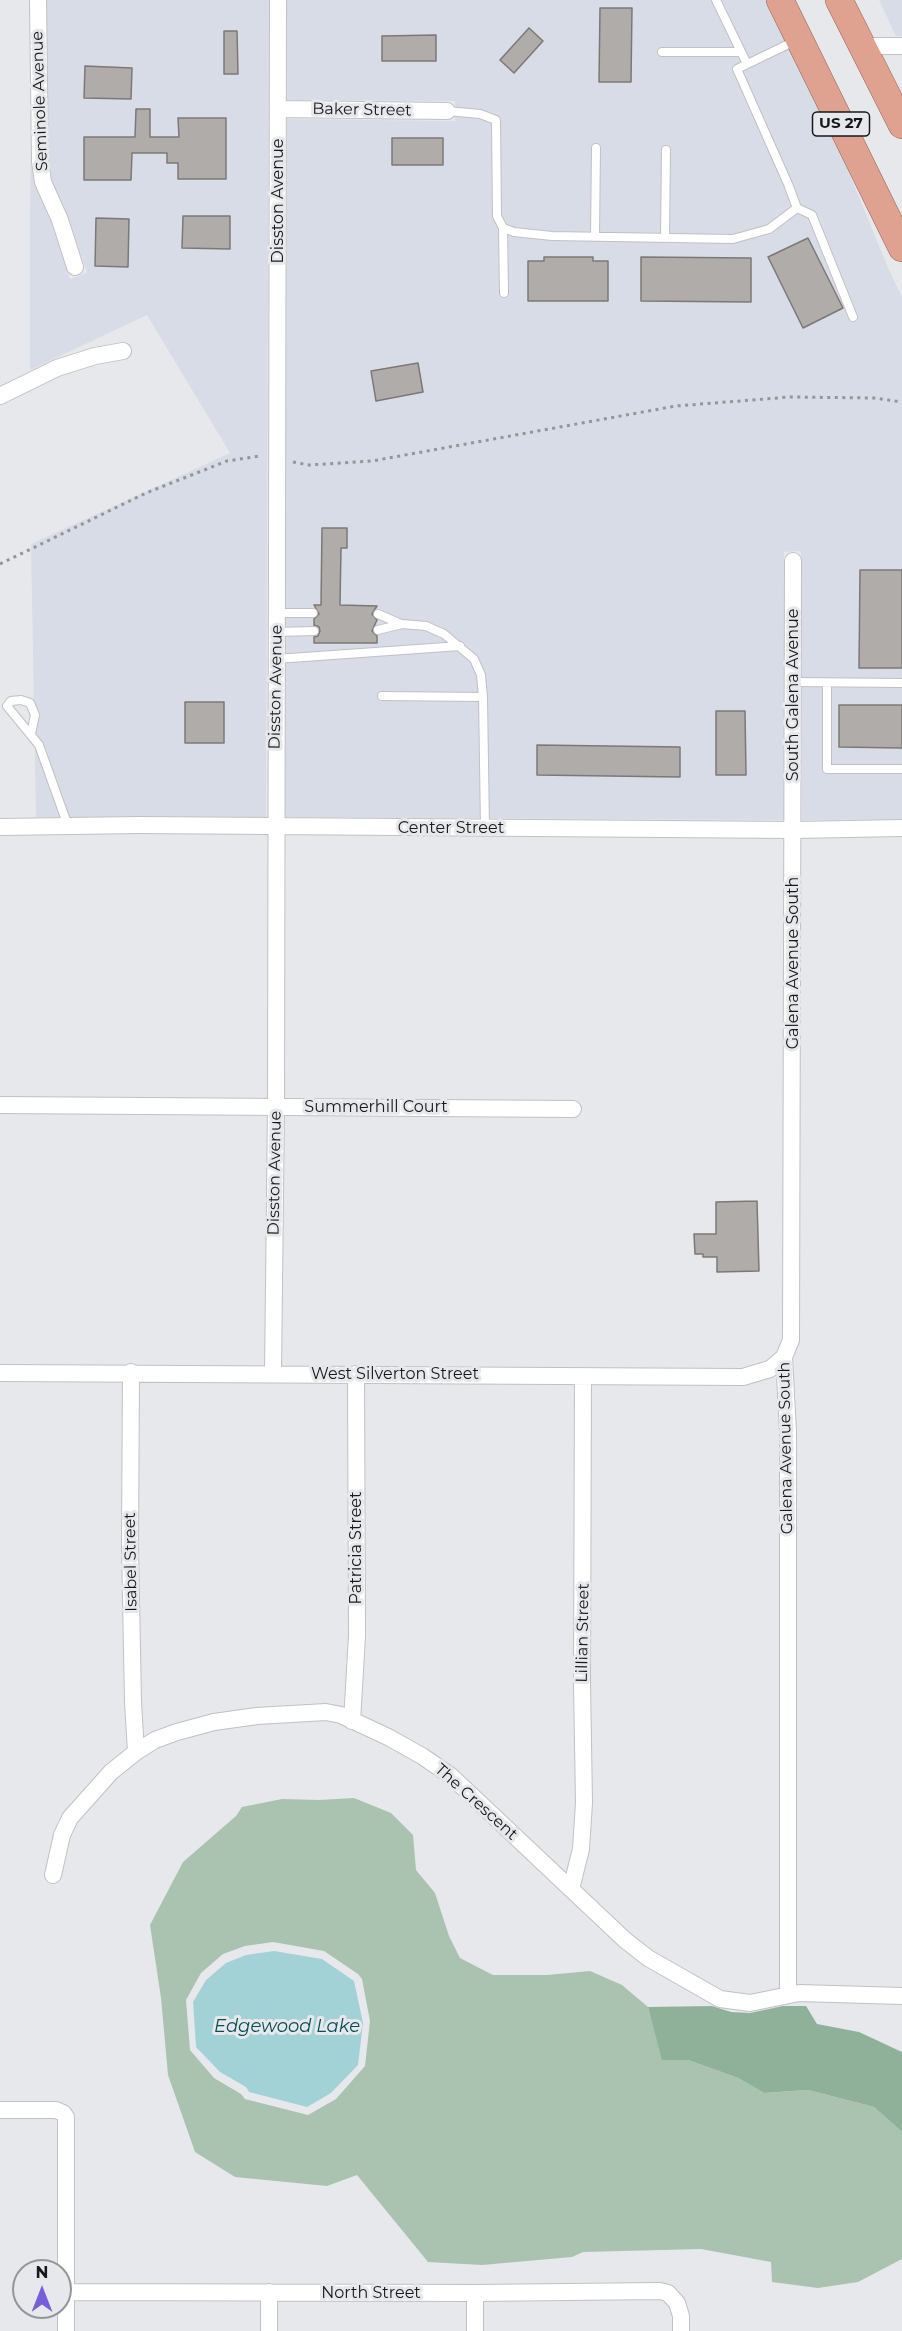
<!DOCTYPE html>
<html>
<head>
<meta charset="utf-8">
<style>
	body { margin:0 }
	#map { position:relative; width:902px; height:2331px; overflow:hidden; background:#e7e8ec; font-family:Montserrat,sans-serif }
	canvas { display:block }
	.north { position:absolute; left:12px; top:2259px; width:60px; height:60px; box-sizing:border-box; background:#e7e8ec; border:2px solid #949598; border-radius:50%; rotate:0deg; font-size:16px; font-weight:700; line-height:24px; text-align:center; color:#181819 }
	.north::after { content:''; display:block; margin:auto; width:21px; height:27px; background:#765fd9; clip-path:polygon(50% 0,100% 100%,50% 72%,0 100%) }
</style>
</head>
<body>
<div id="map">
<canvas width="902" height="2331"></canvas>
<div class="north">N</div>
</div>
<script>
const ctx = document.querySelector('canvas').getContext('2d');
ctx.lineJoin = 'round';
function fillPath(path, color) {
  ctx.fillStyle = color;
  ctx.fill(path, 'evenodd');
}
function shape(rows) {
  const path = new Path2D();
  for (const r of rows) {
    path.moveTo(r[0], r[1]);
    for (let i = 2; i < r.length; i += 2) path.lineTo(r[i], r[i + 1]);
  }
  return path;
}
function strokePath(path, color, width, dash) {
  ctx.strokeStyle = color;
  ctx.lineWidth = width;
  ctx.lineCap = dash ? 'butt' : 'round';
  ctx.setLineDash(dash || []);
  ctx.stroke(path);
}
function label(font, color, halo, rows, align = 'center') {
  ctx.font = font + ' Montserrat,sans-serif';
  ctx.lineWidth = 6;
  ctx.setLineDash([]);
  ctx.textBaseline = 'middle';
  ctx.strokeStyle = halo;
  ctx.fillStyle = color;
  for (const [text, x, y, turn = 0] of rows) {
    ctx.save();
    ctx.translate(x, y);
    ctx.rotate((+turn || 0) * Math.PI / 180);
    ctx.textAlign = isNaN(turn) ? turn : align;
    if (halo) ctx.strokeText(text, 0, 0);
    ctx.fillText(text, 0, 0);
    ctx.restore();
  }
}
fillPath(shape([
	[46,0,269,0,266,817,36,817,31,544,230,453,147,315,30,370,30,209,31,135,31,161,35,186,52,224,70,279,87,273,68,216,51,179,49,160],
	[287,0,767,0,830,127,889,270,902,297,902,819,802,820,801,551,784,552,785,820,284,817,287,119,455,121,455,101,287,100],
	[879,0,902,0,902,36,896,36]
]), '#d8dce6');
fillPath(shape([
	[354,1798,391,1813,413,1835,416,1870,435,1893,449,1936,460,1958,493,1975,547,1975,590,1971,622,1985,648,2007,663,2060,688,2060,738,2078,764,2093,808,2090,874,2107,902,2132,902,2259,858,2282,818,2288,772,2282,771,2262,701,2249,583,2252,572,2257,482,2265,428,2262,357,2175,327,2186,235,2177,195,2152,168,2075,161,1998,150,1925,183,1862,236,1816,242,1807,282,1799,319,1800],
	[273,1942,324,1951,358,1974,362,1979,370,2021,365,2066,336,2099,308,2115,245,2099,241,2094,214,2078,190,2050,186,2000,201,1973,223,1954,245,1946]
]), '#a9c3b0');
fillPath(shape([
	[712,2006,731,2012,750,2013,783,2006,806,2006,817,2024,859,2032,902,2052,902,2132,874,2107,808,2090,764,2093,738,2078,688,2060,662,2060,648,2007]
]), '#90b199');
fillPath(shape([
	[274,1951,322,1959,354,1981,363,2023,358,2065,331,2093,307,2107,249,2092,246,2087,220,2072,196,2047,193,2002,206,1980,226,1963,246,1955]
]), '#a3d2d6');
const building = shape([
	[600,8,632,8,631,82,599,82,600,8],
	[529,28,543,41,514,73,500,60,529,28],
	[224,31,237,31,238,74,224,74,224,31],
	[436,35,436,61,382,61,382,36,436,35],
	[85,66,132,68,131,99,84,98,85,66],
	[136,109,150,109,150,137,179,137,178,118,226,118,226,179,178,179,178,163,167,163,167,153,132,153,131,180,84,180,84,137,135,137,136,109],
	[392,138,443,138,443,165,392,165,392,138],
	[183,216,230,216,230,249,182,248,183,216],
	[96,218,129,219,128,267,95,266,96,218],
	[808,238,843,308,803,328,768,257,808,238],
	[544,257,593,257,593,261,608,261,608,301,528,301,528,261,544,261,544,257],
	[641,257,751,258,751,302,641,301,641,257],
	[418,363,423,392,376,401,371,371,418,363],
	[322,528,347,528,347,548,341,548,340,605,377,606,372,614,377,620,372,631,377,636,377,643,314,643,314,637,318,636,320,631,319,627,314,625,314,619,319,614,314,605,321,605,322,528],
	[860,570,902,570,902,668,859,668,860,570],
	[185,702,224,702,224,743,185,743,185,702],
	[839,705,902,705,902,748,839,747,839,705],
	[716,711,745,711,746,775,716,775,716,711],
	[537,745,680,747,680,777,537,775,537,745],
	[757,1201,759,1271,717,1272,717,1257,703,1257,703,1254,695,1254,694,1234,716,1234,716,1202,757,1201]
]);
fillPath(building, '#afacaa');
strokePath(building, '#7c7877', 1.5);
const service = shape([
	[716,0,747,64],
	[662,52,741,52],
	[447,111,480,114,496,120,497,216,503,228,514,232,552,236,733,239,769,229,797,208,788,184,737,69,797,40],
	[797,208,812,215,853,317],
	[503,228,504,293],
	[595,236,596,148],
	[665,237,666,150],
	[276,613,313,613],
	[378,614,401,624],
	[378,630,402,624,426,626,444,634,474,659,481,675,483,697,485,828],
	[276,632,314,631],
	[276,659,460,646],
	[794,682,902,683],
	[827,683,827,769,902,769],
	[382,696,483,697],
	[31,734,35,715,30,703,21,700,11,701,7,706,39,745,68,826]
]);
const minor = shape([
	[38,0,40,161,43,182,60,220,75,267],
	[862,46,902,46],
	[278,109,447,111],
	[0,396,57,368,95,356,123,351],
	[0,827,140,825,794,830,902,828],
	[0,1105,573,1109],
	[131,1372,130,1547,133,1702,136,1752],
	[0,1373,743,1377,770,1369,784,1357],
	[273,1374,276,1106,278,0],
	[352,1721,357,1636,356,1374],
	[53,1875,62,1835,70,1818,111,1772,136,1752,155,1740,177,1732,214,1722,257,1716,326,1712,341,1715,388,1737,422,1756,451,1776,625,1940,648,1958,720,1999,750,2003,799,1993,902,1996],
	[571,1889,581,1849,584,1803,582,1683,583,1376],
	[788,1995,788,1432,784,1357,791,1340,793,561],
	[0,2110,56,2110,63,2113,66,2117,66,2331],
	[65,2292,475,2293,660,2291,668,2293,677,2303,681,2316,681,2331],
	[269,2331,269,2292],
	[475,2331,475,2293]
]);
const trunk = shape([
	[780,0,902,248],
	[839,0,902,125]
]);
strokePath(service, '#c0c1c4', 10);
strokePath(minor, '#c0c1c4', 18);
strokePath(trunk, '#956355', 28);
strokePath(shape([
	[293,462,309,465,372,461,676,406,790,397,874,398,902,402],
	[0,564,146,493,227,461,260,456]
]), '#949598', 3, [3, 4.5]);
strokePath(service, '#fff', 8);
strokePath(minor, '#fff', 16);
strokePath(trunk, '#e0a290', 27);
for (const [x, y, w] of [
	[841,124,57]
]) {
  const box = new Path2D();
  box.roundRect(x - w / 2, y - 12, w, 24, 4.5);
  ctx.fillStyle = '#e7e8ec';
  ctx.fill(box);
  strokePath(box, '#181819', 1.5);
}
label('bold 15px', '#181819', null, [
	["US 27",841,124]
]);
label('16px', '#181819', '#e7e8ec', [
	["Seminole Avenue",40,101,-92],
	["Baker Street",362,110,1],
	["Disston Avenue",278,201,-90],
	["Disston Avenue",276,687,-89],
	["South Galena Avenue",793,695,-90],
	["Center Street",451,828],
	["Galena Avenue South",793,963,-90],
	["Summerhill Court",376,1107],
	["Disston Avenue",275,1173,-89],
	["West Silverton Street",395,1374],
	["Galena Avenue South",786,1448,-91],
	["Patricia Street",356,1548,-90],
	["Isabel Street",131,1562,-91],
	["Lillian Street",583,1633,-89],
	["The Crescent",476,1802,42],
	["North Street",371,2293]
]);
label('italic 18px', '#074e53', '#e7e8ec', [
	["Edgewood Lake",287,2027]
]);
</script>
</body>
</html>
